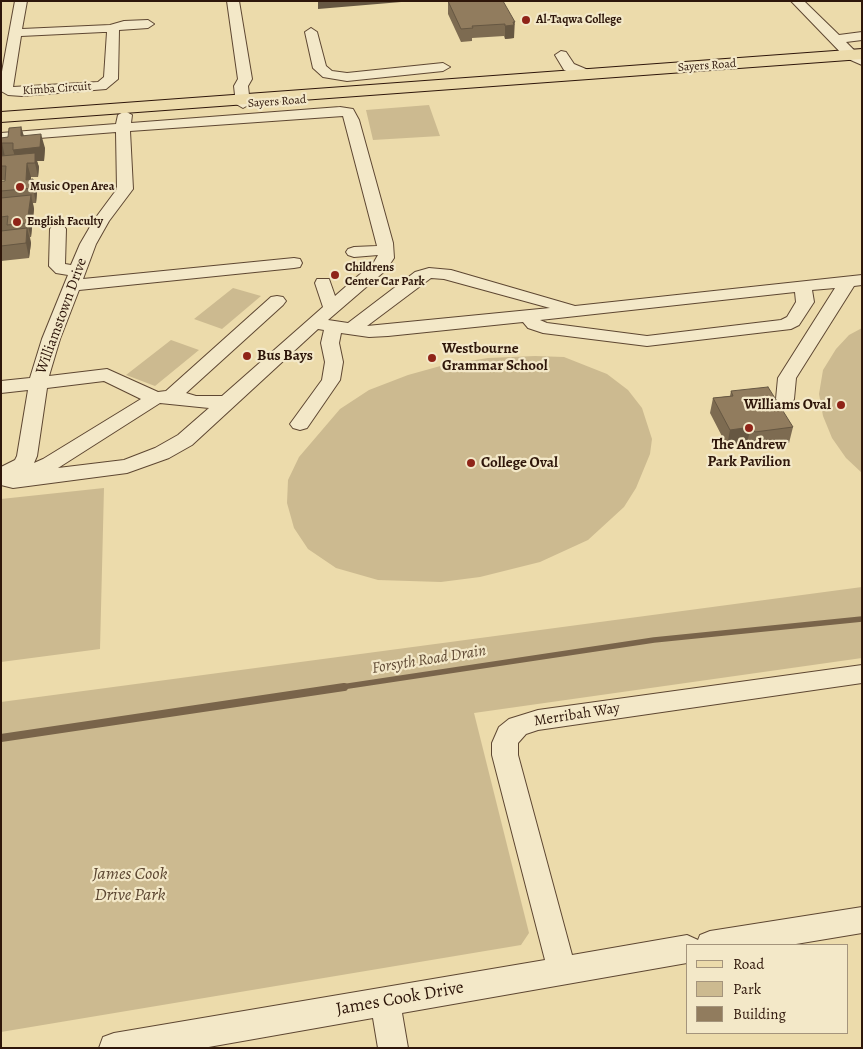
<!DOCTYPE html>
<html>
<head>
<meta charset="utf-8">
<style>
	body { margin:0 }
	#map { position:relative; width:863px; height:1049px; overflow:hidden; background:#ecdbab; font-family:Alegreya,serif }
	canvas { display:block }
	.frame { position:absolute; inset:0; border:2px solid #2e160a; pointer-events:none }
	.legend { position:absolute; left:686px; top:944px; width:162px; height:90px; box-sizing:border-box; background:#f3e8c8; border:1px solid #a4947c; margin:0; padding:6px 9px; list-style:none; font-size:15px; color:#2e160a }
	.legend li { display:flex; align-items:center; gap:10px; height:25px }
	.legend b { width:25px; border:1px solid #a4947c }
</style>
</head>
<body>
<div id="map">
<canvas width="863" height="1049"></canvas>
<div class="frame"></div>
<ul class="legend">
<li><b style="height:6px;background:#ecdbab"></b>Road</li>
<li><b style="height:14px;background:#ccba90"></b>Park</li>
<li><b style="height:14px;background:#917c5e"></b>Building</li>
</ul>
</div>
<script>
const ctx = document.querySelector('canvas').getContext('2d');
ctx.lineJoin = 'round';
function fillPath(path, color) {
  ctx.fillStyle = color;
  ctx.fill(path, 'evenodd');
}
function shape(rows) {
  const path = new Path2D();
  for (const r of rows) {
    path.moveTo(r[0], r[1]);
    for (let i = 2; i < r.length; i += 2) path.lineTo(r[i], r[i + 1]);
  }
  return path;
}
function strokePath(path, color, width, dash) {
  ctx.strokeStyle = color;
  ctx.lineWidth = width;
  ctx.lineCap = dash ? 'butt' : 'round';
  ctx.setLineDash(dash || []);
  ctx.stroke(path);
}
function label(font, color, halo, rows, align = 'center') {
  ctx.font = font + ' Alegreya,serif';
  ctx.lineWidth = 4.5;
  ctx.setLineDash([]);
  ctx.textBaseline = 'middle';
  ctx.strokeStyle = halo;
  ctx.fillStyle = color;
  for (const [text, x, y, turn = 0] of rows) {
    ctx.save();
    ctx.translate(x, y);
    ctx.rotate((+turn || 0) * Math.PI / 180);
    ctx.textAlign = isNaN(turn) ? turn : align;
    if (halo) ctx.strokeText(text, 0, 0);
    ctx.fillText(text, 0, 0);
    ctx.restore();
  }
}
fillPath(shape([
	[429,105,440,136,373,140,366,110],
	[233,288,261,296,222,329,194,319],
	[862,328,862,473,846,458,832,438,823,416,819,394,823,370,836,349,849,335],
	[171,340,199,350,155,386,126,375],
	[535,356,564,357,607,374,628,390,642,408,652,439,650,454,636,488,624,507,588,540,540,562,480,577,441,582,378,580,336,568,308,549,294,528,287,503,288,480,299,457,340,409,369,390,408,375,444,365,488,358],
	[104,488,100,649,1,662,1,499],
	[862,587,862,658,474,713,529,933,521,945,1,1032,1,702]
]), '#ccba90');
strokePath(shape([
	[335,688,654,640,862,619]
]), '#79644a', 5.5);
strokePath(shape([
	[1,738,344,687]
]), '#79644a', 8);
const minor = shape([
	[15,1,27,1,22,29,110,25,124,21,148,20,154,24,148,28,119,30,118,79,106,89,22,96,8,95,1,91,1,77,15,1],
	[103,32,107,32,104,77,98,82,13,87,21,36,103,32],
	[227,1,239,1,252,79,248,86,250,104,243,108,236,104,234,86,238,79,227,1],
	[791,1,804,1,839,35,862,32,862,40,846,42,856,52,862,56,862,65,846,58,791,1],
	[311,28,317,32,326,66,332,71,347,73,443,63,450,67,443,71,347,81,323,77,313,68,305,32,311,28],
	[561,51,566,52,574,64,593,72,595,75,593,78,583,78,564,70,555,55,561,51],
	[340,107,353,109,359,120,393,243,394,258,386,270,328,320,348,323,415,272,429,268,451,270,575,306,862,275,862,285,854,286,796,378,794,399,792,403,785,405,778,403,776,399,778,378,835,288,812,290,814,302,799,325,791,329,647,346,543,333,528,328,523,322,388,336,369,337,341,333,339,343,343,362,340,380,307,428,300,430,293,428,290,424,322,380,325,362,321,343,324,330,318,329,192,445,169,458,127,473,13,488,1,485,1,467,15,460,17,456,28,390,1,393,1,381,30,378,42,339,68,275,56,273,49,266,50,229,52,226,58,224,64,226,66,229,65,264,71,265,80,244,94,220,117,189,116,132,1,141,1,133,116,124,118,115,125,111,132,115,131,123,340,107],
	[343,116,377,246,354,247,348,249,346,252,348,255,354,257,378,255,374,262,335,296,329,279,317,279,315,283,323,307,222,396,196,396,186,393,283,305,286,301,283,297,277,296,271,297,166,391,158,392,107,369,49,376,60,339,79,290,294,268,300,267,302,263,300,259,294,258,83,279,96,244,109,221,133,189,130,131,343,116],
	[431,278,444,279,550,308,367,326,431,278],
	[795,292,796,302,787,317,781,320,647,336,547,323,540,320,795,292],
	[104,381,141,399,43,459,34,463,37,456,47,388,104,381],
	[160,403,209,408,178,435,155,448,124,460,58,468,160,403],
	[862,665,862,683,538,730,526,734,518,743,518,755,572,955,687,935,698,940,700,935,710,931,862,907,862,933,790,945,687,945,687,963,402,1013,408,1048,378,1048,373,1018,203,1048,99,1048,103,1037,114,1033,545,960,492,755,492,743,499,727,509,719,538,710,862,665]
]);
const major = shape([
	[862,49,862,59,1,122,1,112,862,49]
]);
strokePath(minor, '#5e4732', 2);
strokePath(major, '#2e160a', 2);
fillPath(minor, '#f3e8c8');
fillPath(major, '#ecdbab');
fillPath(shape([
	[448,1,515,22,514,38,505,39,504,36,472,38,472,41,461,42,448,14],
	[21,127,24,136,45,148,44,161,37,161,39,167,38,177,31,177,31,179,33,179,37,193,36,203,33,203,34,209,31,237,30,237,31,243,29,258,1,261,1,181,5,181,5,180,2,180,1,178,1,138,8,137],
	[731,391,793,427,789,443,751,447,747,443,727,446,710,413,713,398,730,396]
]), '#7d6b51');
fillPath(shape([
	[318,1,413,1,318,9],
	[514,25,514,38,505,39,505,26],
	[21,127,25,141,41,134,45,148,44,161,37,161,39,167,38,177,35,163,17,164,13,150,21,136],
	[2,143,5,157,1,165,1,147],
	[27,163,31,177,30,189,26,180],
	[33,179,37,193,36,203,33,188],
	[31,195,34,209,31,237,27,223],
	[27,228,31,243,29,258,26,243],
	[751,427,747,443,727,446,730,430]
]), '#665742');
const building = shape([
	[448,1,503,1,515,22,513,22,514,25,505,26,505,24,472,26,473,28,461,29,448,1],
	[21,127,21,136,41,134,40,147,13,150,13,143,2,143,1,147,1,138,8,137,9,128,21,127],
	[35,153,35,163,27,163,26,180,33,179,33,188,1,191,1,181,5,181,6,166,1,166,1,156,35,153],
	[31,195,27,223,7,225,8,216,1,217,1,198,31,195],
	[27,228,26,243,1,246,1,231,27,228],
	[768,387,793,427,755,432,751,427,730,430,713,398,733,396,731,391,768,387]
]);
fillPath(building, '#917c5e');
strokePath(building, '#665742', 1);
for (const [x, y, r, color] of [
	[526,20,5,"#8f2418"],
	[20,187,5,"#8f2418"],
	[17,222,5,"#8f2418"],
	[335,275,5,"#8f2418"],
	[247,356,5,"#8f2418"],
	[432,358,5,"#8f2418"],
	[841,405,5,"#8f2418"],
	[749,428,5,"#8f2418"],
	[471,463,5,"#8f2418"]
]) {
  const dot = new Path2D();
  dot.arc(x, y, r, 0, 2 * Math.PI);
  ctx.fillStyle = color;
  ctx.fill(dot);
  strokePath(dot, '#f3e8c8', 2);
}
label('bold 12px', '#2e160a', '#f3e8c8', [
	["Al-Taqwa College",536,20],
	["Music Open Area",30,187],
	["English Faculty",27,222],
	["Childrens",345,268],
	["Center Car Park",345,282]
], 'left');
label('12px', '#2e160a', '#f3e8c8', [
	["Sayers Road",707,66,-4],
	["Kimba Circuit",57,89,-4],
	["Sayers Road",277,102,-4]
]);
label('15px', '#2e160a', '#f3e8c8', [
	["Williamstown Drive",62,316,-70],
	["Merribah Way",577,715,-9]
]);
label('bold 15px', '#2e160a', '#f3e8c8', [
	["Westbourne",442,349],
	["Grammar School",442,366],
	["Bus Bays",257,356],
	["Williams Oval",831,405,"right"],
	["The Andrew",749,445,"center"],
	["Park Pavilion",749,462,"center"],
	["College Oval",481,463]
], 'left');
label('italic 16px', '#604a34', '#f3e8c8', [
	["Forsyth Road Drain",429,660,-9]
]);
label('italic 18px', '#5d4732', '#f3e8c8', [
	["James Cook",130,875],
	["Drive Park",130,896]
]);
label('18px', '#2e160a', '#f3e8c8', [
	["James Cook Drive",400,999,-10]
]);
</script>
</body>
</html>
